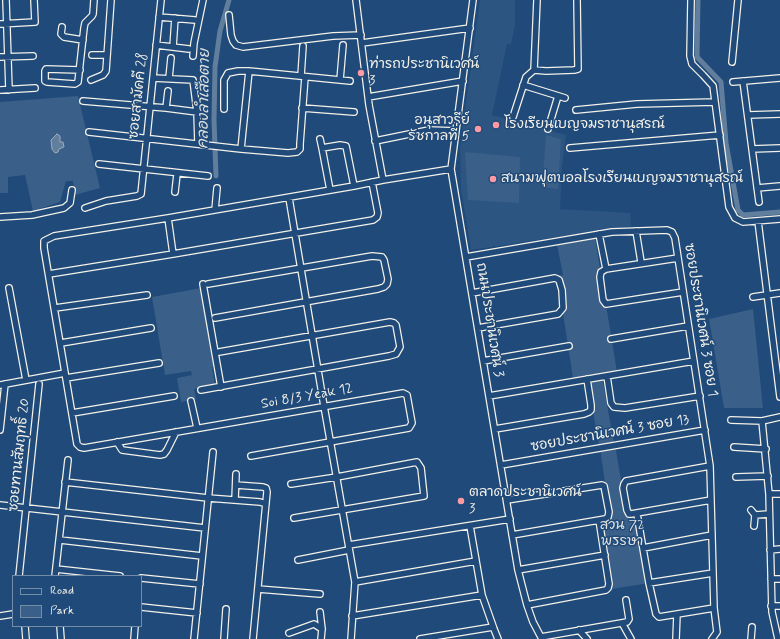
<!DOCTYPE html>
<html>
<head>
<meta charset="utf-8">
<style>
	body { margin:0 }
	#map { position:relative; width:780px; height:639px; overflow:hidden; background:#1f4a7a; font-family:Mynerve,sans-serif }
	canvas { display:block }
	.legend { position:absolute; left:12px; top:575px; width:130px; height:52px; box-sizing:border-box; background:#1f4a7a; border:1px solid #748da6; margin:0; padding:5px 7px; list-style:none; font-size:12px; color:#f4f1e8 }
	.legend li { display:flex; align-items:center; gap:8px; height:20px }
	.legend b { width:20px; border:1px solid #748da6 }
</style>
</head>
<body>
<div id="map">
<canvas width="780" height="639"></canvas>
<ul class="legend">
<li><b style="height:5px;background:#1f4a7a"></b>Road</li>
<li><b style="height:11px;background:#3a5f88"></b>Park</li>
</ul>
</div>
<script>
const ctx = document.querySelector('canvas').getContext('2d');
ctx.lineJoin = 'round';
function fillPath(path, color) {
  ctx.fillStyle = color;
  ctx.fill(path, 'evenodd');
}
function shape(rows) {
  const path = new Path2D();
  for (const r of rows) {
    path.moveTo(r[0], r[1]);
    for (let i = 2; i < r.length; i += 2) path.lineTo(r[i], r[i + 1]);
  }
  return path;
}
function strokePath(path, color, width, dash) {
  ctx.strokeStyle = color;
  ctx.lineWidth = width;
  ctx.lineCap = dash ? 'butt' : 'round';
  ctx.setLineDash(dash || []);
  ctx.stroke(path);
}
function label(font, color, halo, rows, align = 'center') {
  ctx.font = font + ' Mynerve,"Playpen Sans Thai",sans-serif';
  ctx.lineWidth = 3;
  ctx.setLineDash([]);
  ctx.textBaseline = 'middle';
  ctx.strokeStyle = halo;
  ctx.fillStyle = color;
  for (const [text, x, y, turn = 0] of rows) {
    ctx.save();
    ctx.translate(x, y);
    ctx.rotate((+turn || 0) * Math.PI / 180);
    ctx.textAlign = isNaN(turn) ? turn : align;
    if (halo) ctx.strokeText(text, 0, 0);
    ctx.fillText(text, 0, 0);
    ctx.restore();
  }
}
fillPath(shape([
	[480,0,515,0,515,26,511,44,507,44,492,115,566,135,562,167,560,209,630,213,631,226,471,250,461,189,460,148]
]), '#2d5581');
fillPath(shape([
	[78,96,100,188,75,195,73,181,66,181,60,202,33,211,25,175,8,177,8,193,0,193,0,102],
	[546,135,561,139,558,189,542,187],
	[465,152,520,157,519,203,468,200],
	[595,238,617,372,602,376,614,444,599,446,587,377,573,378,557,275,563,275,557,245],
	[201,288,215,366,212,367,215,386,194,389,196,399,181,402,177,378,192,375,191,371,165,375,152,297],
	[753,309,763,408,724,408,709,319],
	[615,445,627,515,638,513,649,583,612,589,600,520,610,518,600,448]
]), '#3a5f88');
const water = shape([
	[57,134,60,136,60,142,63,142,64,147,59,149,58,152,55,153,52,149,51,140,57,134]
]);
fillPath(water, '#627e9d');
strokePath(water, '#9cacbb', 1);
strokePath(shape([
	[698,0,697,57,721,82,726,143,738,210,743,215,780,212],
	[216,176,214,120,215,67,220,31,229,0]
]), '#627e9d', 5);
const minor = shape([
	[6,0,9,90],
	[356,0,369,105,383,180],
	[473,0,451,169,518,570,527,605,533,622,542,639],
	[691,0,690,56,692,64,703,75,713,86,729,207,735,218,743,222,780,219],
	[229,15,231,35,233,41,236,45,243,47,333,36,361,35],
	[159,17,195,20],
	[0,24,35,22,34,0],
	[62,27,61,34,64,37,83,40],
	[362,43,470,28],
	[156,45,189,49],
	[173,47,175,18],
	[92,55,107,55],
	[193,56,194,43,203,0],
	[0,57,33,56],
	[732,62,738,0],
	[80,70,46,69,45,71,45,81,47,82,75,84,78,82,84,28,85,23,92,16,93,14,94,0],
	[534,70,546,71,574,70,578,69,577,0],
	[534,70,537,0],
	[301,76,303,46],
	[153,78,193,80,197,112,198,144],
	[169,78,171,58],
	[91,80,103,75,106,71,111,0],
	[340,80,343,45],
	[743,81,759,202],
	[733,82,780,78],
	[523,85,565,98],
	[0,90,35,88],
	[368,97,463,81],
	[83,101,166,108,197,112],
	[166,108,168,91],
	[302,108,354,112],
	[224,109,224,80,228,73,238,71,249,71,350,81],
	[576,110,637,104,715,102],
	[748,115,780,114],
	[513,117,526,77,534,70],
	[548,129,558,96],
	[89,132,241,149,288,153,297,152,300,149,300,144,305,77],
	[320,139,322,148],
	[375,141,429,130,456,131],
	[570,148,720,135],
	[241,149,249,71],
	[752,149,780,148],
	[99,164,208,176],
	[757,188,780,186],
	[330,190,322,148,340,145,346,146,354,186],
	[175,192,177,174],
	[289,198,324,406,355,582,351,639],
	[85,208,106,201,137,196,141,194,161,0],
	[215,210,217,188],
	[0,217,32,215,64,208,70,203,72,190],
	[168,218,173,254],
	[758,221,780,397],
	[636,231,641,262],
	[599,234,606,269],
	[466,257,612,232,667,230,672,232,675,238,710,466,714,608,717,632,712,639],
	[678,258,606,269,601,272,600,277,603,300,606,304,683,292],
	[49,274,173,254,373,220,377,217,378,213,372,182],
	[203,284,221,387],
	[208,284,372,256,382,257,384,260,388,279,387,284,384,287,378,289,215,318],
	[9,288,26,380],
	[472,293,555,278,559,280,562,290,563,308,558,314,478,328],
	[753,297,780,293],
	[55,308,147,295],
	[611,339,688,326],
	[61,343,151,328],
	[483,361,569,346],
	[607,376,611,403,614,407,625,408,700,396],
	[66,378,159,363],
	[0,385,65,373],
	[201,390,389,356,396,354,400,347,396,325,394,323,390,322,219,352],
	[489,396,694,361],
	[191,401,197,428],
	[72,413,174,396],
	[731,420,762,421],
	[495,429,584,414,589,412,591,410,591,405,587,379],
	[0,430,5,384],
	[117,442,122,450,160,455,164,454,167,450,176,432],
	[734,447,766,449],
	[251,456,409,428,412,423,407,395,403,393,84,448,80,447,77,444,44,248,44,241,54,236,168,218,354,186,383,180,451,169],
	[501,465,705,430],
	[710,466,626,481,624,484,623,488,627,510,629,514,631,514,711,500],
	[736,477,768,476],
	[65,482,208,498,260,502,266,504],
	[291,484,337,477,417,462,421,468,424,496,294,518],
	[236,485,263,487,266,488,267,492,253,639],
	[769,494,780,494],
	[235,500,236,474],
	[507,500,602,485,604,486,609,512,608,517,605,519,512,535],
	[0,505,205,528],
	[751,510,755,515,754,526],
	[637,514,649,583,656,614,659,617,714,608],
	[755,515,769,514],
	[470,526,482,595,494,629,498,639],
	[60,540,202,556],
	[349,545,510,519],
	[643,548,712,535],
	[770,550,780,549],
	[298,560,349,550],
	[56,569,120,576],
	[518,570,605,555],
	[19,576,39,384],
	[55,576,68,460],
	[141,578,200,584],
	[771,579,780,579],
	[355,582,476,561],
	[649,583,713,573],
	[258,589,320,594],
	[527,605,606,590,608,588,609,584,599,520],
	[771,606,780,606],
	[141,607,197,613],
	[320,612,322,629,321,639],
	[0,616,13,614],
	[352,616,482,595],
	[622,623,631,639],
	[25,626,26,639],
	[60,626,61,639],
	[579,630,587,639],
	[289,633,314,624,322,629],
	[541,637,627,622,629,619,626,600],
	[134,639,135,626],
	[194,639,213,452],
	[224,639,226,609],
	[420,639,493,627],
	[676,639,677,614],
	[751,639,752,627],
	[778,639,772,612,769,494,762,421,780,417]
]);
strokePath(minor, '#f4f1e8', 8);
strokePath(minor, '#1f4a7a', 5.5);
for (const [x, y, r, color] of [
	[361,73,4,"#ff9aa2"],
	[496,125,4,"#ff9aa2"],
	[478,129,4,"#ff9aa2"],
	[493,179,4,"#ff9aa2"],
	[461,501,4,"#ff9aa2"]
]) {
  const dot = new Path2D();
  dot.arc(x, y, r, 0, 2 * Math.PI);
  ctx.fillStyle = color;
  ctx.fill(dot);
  strokePath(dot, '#1f4a7a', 1.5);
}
label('14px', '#f4f1e8', '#1f4a7a', [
	["ท่ารถประชานิเวศน์",369,65],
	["3",369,81],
	["อนุสาวรีย์",470,121,"right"],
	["รัชกาลที่ 5",470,137,"right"],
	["โรงเรียนเบญจมราชานุสรณ์",504,125],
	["สนามฟุตบอลโรงเรียนเบญจมราชานุสรณ์",501,179],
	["ตลาดประชานิเวศน์",469,493],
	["3",469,509]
], 'left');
label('14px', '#f4f1e8', '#1f4a7a', [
	["ซอยสามัคคี 28",139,96,-84],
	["ถนนประชานิเวศน์ 3",489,320,81],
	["ซอยประชานิเวศน์ 3 ซอย 1",700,320,81],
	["Soi 8/3 Yeak 12",307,397,-10],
	["ซอยประชานิเวศน์ 3 ซอย 13",610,434,-10],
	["ซอยทานสัมฤทธิ์ 20",20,455,-84]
]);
label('14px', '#e1e2de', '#1f4a7a', [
	["สวน 72",622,526],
	["พรรษา",622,542]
]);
label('italic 15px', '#dee0dd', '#1f4a7a', [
	["คลองลำเสือตาย",205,99,-89]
]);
</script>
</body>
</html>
